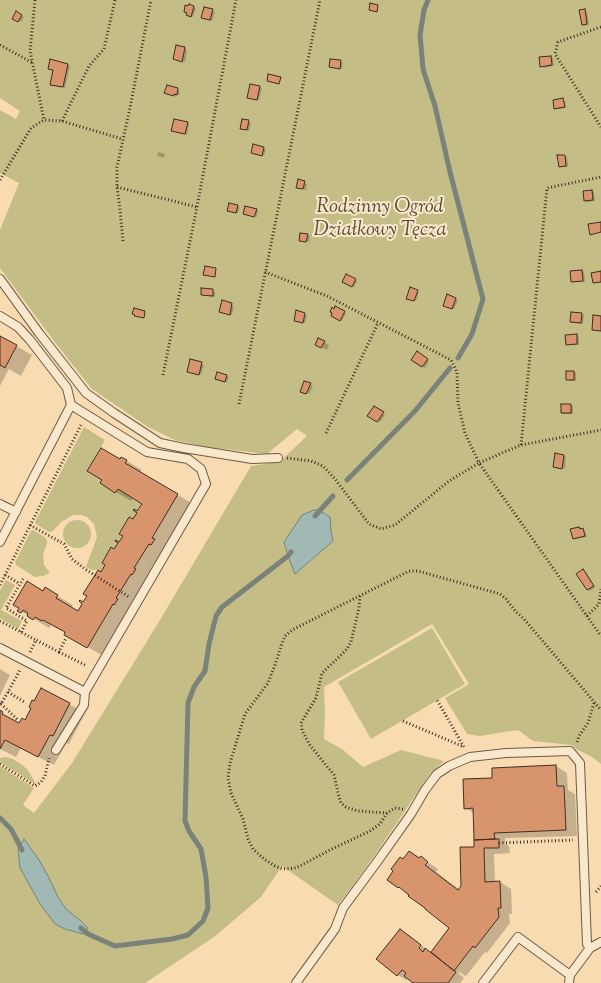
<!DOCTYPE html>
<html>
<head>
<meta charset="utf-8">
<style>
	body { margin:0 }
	canvas { display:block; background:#f8dbb0 }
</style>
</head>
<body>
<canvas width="601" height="983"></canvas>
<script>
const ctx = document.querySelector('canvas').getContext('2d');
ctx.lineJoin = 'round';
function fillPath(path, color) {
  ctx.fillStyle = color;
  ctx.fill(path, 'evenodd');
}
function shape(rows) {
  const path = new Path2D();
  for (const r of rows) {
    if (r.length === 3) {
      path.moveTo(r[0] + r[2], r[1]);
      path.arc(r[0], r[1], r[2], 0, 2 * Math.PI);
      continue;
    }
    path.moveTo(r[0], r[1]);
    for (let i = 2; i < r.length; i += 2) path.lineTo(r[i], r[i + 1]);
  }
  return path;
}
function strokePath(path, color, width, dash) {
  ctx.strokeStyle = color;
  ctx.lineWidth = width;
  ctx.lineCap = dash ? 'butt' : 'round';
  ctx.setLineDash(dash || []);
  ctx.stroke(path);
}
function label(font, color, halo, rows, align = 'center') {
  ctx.font = font + ' "Sorts Mill Goudy",serif';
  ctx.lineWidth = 4;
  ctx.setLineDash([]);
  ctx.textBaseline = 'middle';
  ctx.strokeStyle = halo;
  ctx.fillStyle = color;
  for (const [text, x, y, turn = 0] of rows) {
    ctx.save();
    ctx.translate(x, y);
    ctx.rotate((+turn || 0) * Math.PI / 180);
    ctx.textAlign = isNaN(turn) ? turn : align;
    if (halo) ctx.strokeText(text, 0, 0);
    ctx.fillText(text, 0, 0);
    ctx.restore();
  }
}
fillPath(shape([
	[0,0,601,0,601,764,592,757,578,750,571,745,533,741,518,730,479,736,467,734,445,698,469,684,432,624,324,687,325,713,324,739,342,749,363,767,401,750,444,761,430,774,377,852,348,892,338,905,282,866,261,897,214,937,145,983,0,983,0,766,34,788,23,805,34,813,72,763,160,620,251,466,279,462,307,436,297,429,267,454,207,447,175,440,148,427,92,389,57,345,0,268,0,230,19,183,0,173,0,110,16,119,20,111,0,98],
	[84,427,105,440,87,471,102,480,100,483,115,492,118,489,142,504,137,511,134,509,137,513,133,519,129,517,119,533,123,536,119,542,115,540,118,543,114,549,111,548,102,563,105,565,101,572,98,570,92,570,86,567,97,537,94,524,87,517,81,515,73,515,61,522,53,531,49,532,36,524,35,522],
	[77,534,14],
	[33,530,46,538,47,543,43,555,44,565,50,573,43,576,35,577,16,565,15,562,31,531],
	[6,580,15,585,1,610,22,621,18,629,0,618,0,591],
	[432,628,465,684,371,739,338,682],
	[5,757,13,759,21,764,27,769,36,784,35,784,0,762,0,758]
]), '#c4be86');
const water = shape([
	[314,510,319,510,330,517,331,531,333,541,295,574,288,556,284,542,302,515,314,510],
	[24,839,39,860,48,876,59,899,67,910,81,921,88,928,83,934,65,929,55,924,40,904,20,868,18,849,24,839]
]);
fillPath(water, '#a0b9b4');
strokePath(water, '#7a827a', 1);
fillPath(shape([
	[193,7,196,8,193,17,190,16],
	[205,8,215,12,212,21,205,19],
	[585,11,587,12,589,25,585,26,583,24],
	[16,13,24,17,21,22,13,18],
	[177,47,187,49,185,62,177,60],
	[551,57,553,58,554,66,544,68,542,66],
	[51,61,70,66,65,88,54,85,54,70],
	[341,62,343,63,342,69,330,66],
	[168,86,180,91,179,95,176,94,176,97,168,94],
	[259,87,262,88,259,100,251,99],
	[563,100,565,101,566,108,558,109,555,108],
	[248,122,251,123,249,131,241,128],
	[187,123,189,124,187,135,175,132],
	[254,146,266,149,264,156,255,154],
	[158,152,165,154,164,158,157,156],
	[564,156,567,157,568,167,562,167,560,166],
	[299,181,307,184,306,190,300,188],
	[592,191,594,192,595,201,587,202,585,200],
	[237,206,240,207,238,213,229,211],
	[256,210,258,211,257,217,247,215],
	[307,235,310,236,309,242,303,241],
	[582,271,584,272,585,282,575,282,572,281],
	[347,276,357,281,354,287,344,282],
	[213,290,215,292,215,297,204,296,202,295],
	[417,291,419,292,416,301,410,299],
	[455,299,458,300,454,309,447,306],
	[223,302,234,306,232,315,223,313],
	[336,307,346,313,342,321,332,316],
	[297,312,307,315,305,323,297,321],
	[581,314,584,315,583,324,574,323,572,322],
	[576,335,579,337,579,345,569,345,567,344],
	[0,337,32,355,21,376,9,369,0,386],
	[319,340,329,345,327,350,316,345],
	[417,353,429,361,425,368,413,360],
	[191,360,204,365,201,375,191,372],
	[574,372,576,373,576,381,570,381,567,379],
	[227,376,229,377,227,382,219,380],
	[305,382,313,386,309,394,301,391],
	[571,405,573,406,573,414,564,414,562,413],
	[374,408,385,415,380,422,369,416],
	[564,456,566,457,565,469,554,467],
	[122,458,142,470,140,473,193,504,103,656,66,634,67,632,59,627,58,629,51,625,49,628,19,610,43,592,45,589,73,605,71,608,79,613,144,503,134,497,131,501,116,492,120,461],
	[579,528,585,531,587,537,576,539,574,538],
	[583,571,586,572,595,587,590,591,588,589],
	[0,669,10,675,0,696],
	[69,704,85,713,69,744,66,743,54,765,21,748,16,757,0,749,0,712,18,722,17,724,25,722],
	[556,766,567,773,568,790,575,794,577,836,505,838,505,844,509,846,510,853,494,854,495,883,500,882,511,889,512,914,509,914,510,923,487,953,485,952,466,976,459,972,458,973,464,978,460,983,415,983,408,978,406,980,398,975,400,930,409,935,431,953,451,928,407,892,399,887,403,860,410,852,421,858,438,869,436,872,460,890,475,848,474,813,465,808,493,779]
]), '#0003');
strokePath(shape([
	[428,0,424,10,420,35,423,69,435,106,450,172,483,299,472,334,458,358],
	[347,480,415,411,450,368],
	[315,516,333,496],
	[0,818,11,829,22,850],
	[81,928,88,934,115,946,172,939,188,935,203,921,208,908,206,877,201,849,189,831,185,821,188,703,194,687,205,671,209,644,216,616,222,607,288,556,291,552]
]), '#7a827a', 5);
const building = shape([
	[370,3,378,5,377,12,369,10,370,3],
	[189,4,194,6,191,17,186,15,187,13,184,12,185,5,188,6,189,4],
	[204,7,213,9,210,20,201,18,204,7],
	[585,9,587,24,582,25,579,10,585,9],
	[16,11,22,15,18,22,12,19,16,11],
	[176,45,185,47,182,62,173,59,176,45],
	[551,56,552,65,540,67,539,57,551,56],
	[50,59,68,64,63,87,50,85,53,70,48,69,50,59],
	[330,59,341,60,340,69,329,67,330,59],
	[268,74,281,77,279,84,267,81,268,74],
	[250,84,260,86,257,100,247,98,250,84],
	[167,85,178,88,177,95,174,94,173,96,164,93,167,85],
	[563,98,565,107,554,109,553,100,563,98],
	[174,119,188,122,185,134,171,131,174,119],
	[242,119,249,120,247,130,240,129,242,119],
	[253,144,264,147,262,156,251,153,253,144],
	[557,155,565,155,566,166,559,167,557,155],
	[298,179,305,181,303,189,296,188,298,179],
	[592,190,593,200,584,201,583,191,592,190],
	[229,203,238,205,236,213,227,211,229,203],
	[245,206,257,209,254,217,243,214,245,206],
	[601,222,601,232,590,235,588,224,601,222],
	[300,233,308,234,306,242,299,241,300,233],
	[205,266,216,268,215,277,203,275,205,266],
	[582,270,583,281,571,282,570,271,582,270],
	[601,271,601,282,593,283,591,273,601,271],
	[346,274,356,279,352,287,342,282,346,274],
	[410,287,418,290,414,301,406,299,410,287],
	[201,288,213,289,213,296,201,295,201,288],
	[447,294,456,298,452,309,443,306,447,294],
	[222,300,232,303,230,315,219,312,222,300],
	[335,306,345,311,340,321,331,316,332,313,330,312,332,307,334,309,335,306],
	[134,308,145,311,144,318,134,316,135,315,132,314,134,308],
	[296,310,305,313,303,323,294,321,296,310],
	[571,312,582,313,581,323,570,322,571,312],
	[593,315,601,316,601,331,592,330,593,315],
	[577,334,577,344,566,345,565,335,577,334],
	[0,336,17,345,5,368,0,365,0,336],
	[318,338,325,341,321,348,315,345,318,338],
	[417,351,428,359,422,367,411,360,417,351],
	[190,359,202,362,199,375,187,372,190,359],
	[566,371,574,371,574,380,566,380,566,371],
	[217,372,227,375,225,382,215,379,217,372],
	[304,381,311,383,306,394,300,392,304,381],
	[561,404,571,404,571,413,561,413,561,404],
	[374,406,384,412,377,422,367,416,374,406],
	[101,448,120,459,121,457,127,460,125,463,178,494,152,538,155,539,151,545,149,544,134,568,136,569,132,575,131,574,116,598,118,599,114,605,113,604,87,648,64,635,65,632,43,620,42,621,35,617,33,620,27,616,28,613,23,610,21,613,17,611,19,608,13,605,27,581,43,591,45,587,58,595,56,598,78,611,82,604,79,601,80,600,83,602,87,596,83,594,98,570,101,572,105,565,102,563,111,547,114,549,118,543,115,541,115,540,119,542,123,536,119,534,129,517,133,519,137,513,133,510,134,509,137,511,142,504,118,489,115,493,100,483,102,480,87,471,101,448],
	[555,453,564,455,562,469,553,467,555,453],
	[579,527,580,529,583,528,585,536,573,539,570,529,579,527],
	[583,569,594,586,587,590,576,574,583,569],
	[41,688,70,703,53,736,50,735,38,757,5,740,0,749,0,710,3,712,2,714,19,723,22,718,25,720,31,708,29,707,32,700,34,701,41,688],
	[556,765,557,786,564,786,566,830,494,833,495,839,474,840,473,808,464,809,463,779,492,778,492,768,556,765],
	[495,839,499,839,499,848,484,848,485,882,500,881,501,908,498,908,499,917,475,948,473,946,454,971,431,952,449,928,425,909,425,908,408,896,409,895,399,887,398,888,387,880,393,871,391,869,400,857,403,859,409,851,419,858,421,856,428,862,425,865,458,890,461,886,460,847,474,847,474,840,495,839],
	[400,929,421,945,419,948,423,952,425,948,456,972,448,983,413,983,404,976,406,973,402,970,397,976,376,959,400,929]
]);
fillPath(building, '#d8946c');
strokePath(building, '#402f23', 1);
const lane = shape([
	[0,279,39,333,86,393,114,413,160,443,184,448,252,459,278,458],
	[0,316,18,327,30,340,67,388,71,405,0,542],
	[0,504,16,512],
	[0,648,85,692,206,484,201,469,188,459,147,452,71,405],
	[56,750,84,705,85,692],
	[296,983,335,929,343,908,377,862,411,814,425,790,437,774,449,766,470,757,506,753,570,751,580,763,587,944,590,948],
	[483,983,518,937,570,975],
	[569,983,570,975,590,948,601,942]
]);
strokePath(lane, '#6e5a46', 10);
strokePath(shape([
	[35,0,30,51,44,120],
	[601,27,558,42,555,54,601,127],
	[0,45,33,63],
	[62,121,89,66,104,49,115,0],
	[0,180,31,128,44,120,62,121,122,139],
	[117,187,197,207],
	[123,241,120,210,117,187,117,167,130,108,151,0],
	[265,272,327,296,451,360,457,372,458,403,465,433,479,463,502,453,521,445,601,430],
	[163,375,197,207,236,0],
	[239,404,320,0],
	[326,433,378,323],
	[521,445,547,188,601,177],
	[287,458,311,461,323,466,335,479,369,524,381,529,395,525,449,481,479,463,601,636],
	[30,525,64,544,72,559,85,569,129,597],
	[5,575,20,584],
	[0,585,81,425],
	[360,596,359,608,351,642,347,649,339,657,322,673,316,698,301,723,302,730,309,744,334,775,339,797,341,803,346,807,358,811,387,813],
	[587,616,599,604,601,589],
	[0,621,36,640],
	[21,632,27,621,6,608,23,579],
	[30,652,36,640,59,652,66,638],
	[59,652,87,666],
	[8,692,26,703],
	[0,703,1,704,8,692,20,670],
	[1,704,18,720],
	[403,721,464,747,437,700],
	[577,742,579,736,588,723,594,703],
	[0,764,35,786,41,782,45,776,49,758],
	[403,809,395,808,387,813,380,824,370,831,330,850,296,868,283,869,275,866,264,859,253,849,248,839,243,819,231,793,228,778,230,763,245,714,268,683,275,665,282,643,285,636,292,630,409,571,418,571,500,594,506,599,516,612,524,619,601,710],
	[499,843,573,840],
	[596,892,601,886]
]), '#402f23', 3, [1, 2.5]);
strokePath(lane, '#fae8cc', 8);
label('italic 20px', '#5a4c37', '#fae8cc', [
	["Rodzinny Ogród",380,209],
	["Działkowy Tęcza",380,232]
]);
</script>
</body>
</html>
